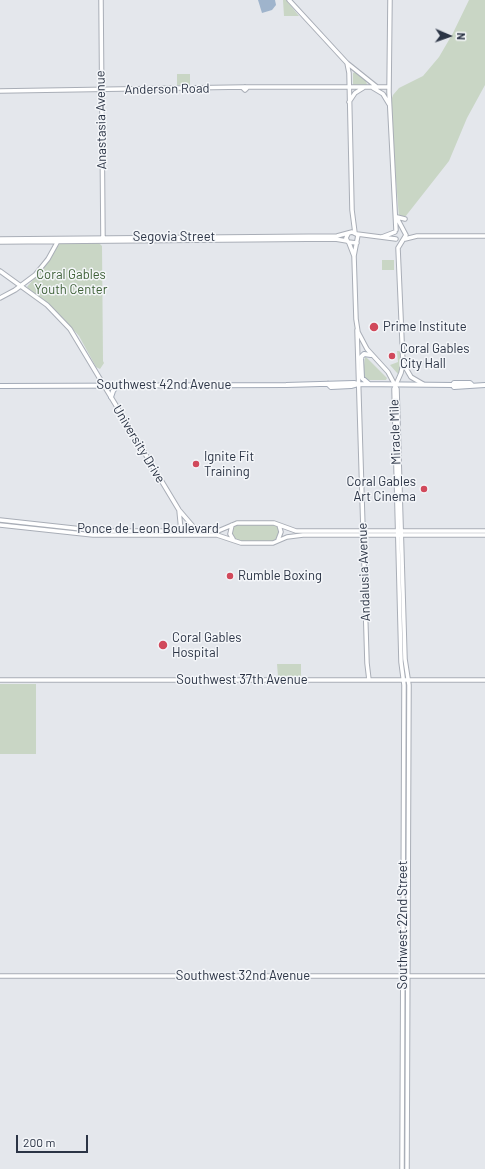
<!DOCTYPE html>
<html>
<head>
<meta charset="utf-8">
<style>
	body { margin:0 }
	#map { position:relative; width:485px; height:1169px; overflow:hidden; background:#e4e7ec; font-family:Barlow,sans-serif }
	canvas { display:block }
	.north { position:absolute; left:429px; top:16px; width:40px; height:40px; -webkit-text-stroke:3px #f4f6f9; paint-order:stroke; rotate:92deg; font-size:11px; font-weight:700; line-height:16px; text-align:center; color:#2b3445 }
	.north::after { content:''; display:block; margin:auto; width:14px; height:18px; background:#2b3445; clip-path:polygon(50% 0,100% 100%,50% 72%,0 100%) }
	.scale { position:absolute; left:16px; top:1135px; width:72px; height:18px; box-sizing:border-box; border:2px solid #2b3445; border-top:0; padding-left:5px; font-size:12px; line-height:14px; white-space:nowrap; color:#2b3445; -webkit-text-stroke:3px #f4f6f9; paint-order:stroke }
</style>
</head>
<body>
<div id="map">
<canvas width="485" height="1169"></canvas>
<div class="north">N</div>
<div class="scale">200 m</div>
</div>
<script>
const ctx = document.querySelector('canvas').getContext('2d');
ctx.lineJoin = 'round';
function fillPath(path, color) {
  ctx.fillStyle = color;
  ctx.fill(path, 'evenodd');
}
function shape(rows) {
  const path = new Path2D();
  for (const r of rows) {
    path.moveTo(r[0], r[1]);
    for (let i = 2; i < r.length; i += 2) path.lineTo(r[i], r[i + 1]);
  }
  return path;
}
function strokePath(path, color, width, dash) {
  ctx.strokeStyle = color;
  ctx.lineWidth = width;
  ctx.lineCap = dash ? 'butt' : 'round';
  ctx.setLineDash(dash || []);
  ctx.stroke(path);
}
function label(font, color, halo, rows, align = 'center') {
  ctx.font = font + ' Barlow,sans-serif';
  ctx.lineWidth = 3;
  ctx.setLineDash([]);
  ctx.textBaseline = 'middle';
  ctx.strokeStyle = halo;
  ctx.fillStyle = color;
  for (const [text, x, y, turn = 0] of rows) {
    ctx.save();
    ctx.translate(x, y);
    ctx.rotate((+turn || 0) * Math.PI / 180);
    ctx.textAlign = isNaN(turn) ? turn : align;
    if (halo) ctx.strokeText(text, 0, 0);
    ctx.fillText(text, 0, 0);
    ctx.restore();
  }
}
fillPath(shape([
	[283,0,286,0,299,16,284,16],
	[469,0,485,0,485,85,467,118,449,161,405,217,399,217,394,155,391,101,393,95,399,88,423,76,439,57,453,33],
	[355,72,366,81,367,85,353,85,353,73],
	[177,74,190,74,190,85,177,85],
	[60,243,99,243,102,246,103,361,104,363,100,369,96,367,79,336,63,318,27,287,46,264],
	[382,260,394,260,394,270,382,270],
	[397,351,402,351,401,369,398,374,390,365,398,362],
	[365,356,387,378,386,380,367,380,363,376],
	[239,524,276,525,280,531,278,538,272,542,239,542,234,539,231,533,234,527],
	[277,664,301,664,301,676,278,676],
	[0,684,36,684,36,754,0,754]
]), '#c9d6c5');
fillPath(shape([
	[258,0,275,0,276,5,272,10,262,13]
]), '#9fb4cc');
const secondary = shape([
	[101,0,103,240],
	[289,0,347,63,377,87],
	[390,0,389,92,396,230],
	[347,63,349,73,352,210,355,233],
	[245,87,247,88,245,90,243,88,245,87],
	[246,87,389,87],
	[373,88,383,94,389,104],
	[0,91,244,87],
	[349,102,355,93,363,88],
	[397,217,405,219],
	[397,218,406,235,398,248,403,364,401,373,394,389,401,662,404,685,402,1169],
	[348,234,346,238,348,242,357,243],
	[357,234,396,239],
	[382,237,395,232],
	[0,239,337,236,352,232,358,235,354,256,356,319,358,332,367,349,388,372,397,389,405,659,409,685,407,1169],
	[405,239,417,236,485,236],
	[0,242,335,239,347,241],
	[349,243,354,256],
	[0,271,47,305,70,329,179,510,197,531],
	[0,298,15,290,35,275,48,259,58,241],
	[357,330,367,663,369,680],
	[404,365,411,377,423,384],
	[179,510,181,531],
	[0,520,100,531,218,531,237,523,274,523,296,531,485,531],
	[0,525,93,535,217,535,241,543,273,543,287,537,303,535,485,535],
	[232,525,230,534,233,539],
	[278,540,281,532,279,525],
	[0,680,485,680],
	[0,976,485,976]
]);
const primary = shape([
	[328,384,331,387,351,386,358,384],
	[369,384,362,378,361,357,364,354,371,355],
	[453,385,454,383,470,383,472,385],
	[0,386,286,385,354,383,358,384,453,385,454,387,485,385],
	[111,397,113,391,117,386]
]);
strokePath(secondary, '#a9aeb7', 5.5);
strokePath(primary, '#a3abb8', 6);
strokePath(secondary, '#fff', 3.5);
strokePath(primary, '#fff', 4);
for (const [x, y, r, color] of [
	[374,327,5,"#d1495b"],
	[392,356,4,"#d1495b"],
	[196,464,4,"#d1495b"],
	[424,489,4,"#d1495b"],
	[230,576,4,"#d1495b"],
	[163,645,5,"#d1495b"]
]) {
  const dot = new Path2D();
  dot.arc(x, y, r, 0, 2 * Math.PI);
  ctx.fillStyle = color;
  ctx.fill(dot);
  strokePath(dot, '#f4f6f9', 1.5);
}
label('13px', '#2b3445', '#f4f6f9', [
	["Anderson Road",167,89,-1],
	["Anastasia Avenue",101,120,-91],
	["Segovia Street",174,237],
	["Southwest 42nd Avenue",164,385],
	["Miracle Mile",395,432,-92],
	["University Drive",139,444,59],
	["Ponce de Leon Boulevard",148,529],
	["Andalusia Avenue",364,572,-92],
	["Southwest 37th Avenue",242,680],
	["Southwest 22nd Street",403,925,-90],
	["Southwest 32nd Avenue",243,976]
]);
label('13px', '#3f6138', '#f4f6f9', [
	["Coral Gables",71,275],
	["Youth Center",71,290]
]);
label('13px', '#2b3445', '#f4f6f9', [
	["Prime Institute",383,327],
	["Coral Gables",400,349],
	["City Hall",400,364],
	["Ignite Fit",204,457],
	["Training",204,472],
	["Coral Gables",416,482,"right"],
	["Art Cinema",416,497,"right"],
	["Rumble Boxing",238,576],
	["Coral Gables",172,638],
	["Hospital",172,653]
], 'left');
</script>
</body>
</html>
